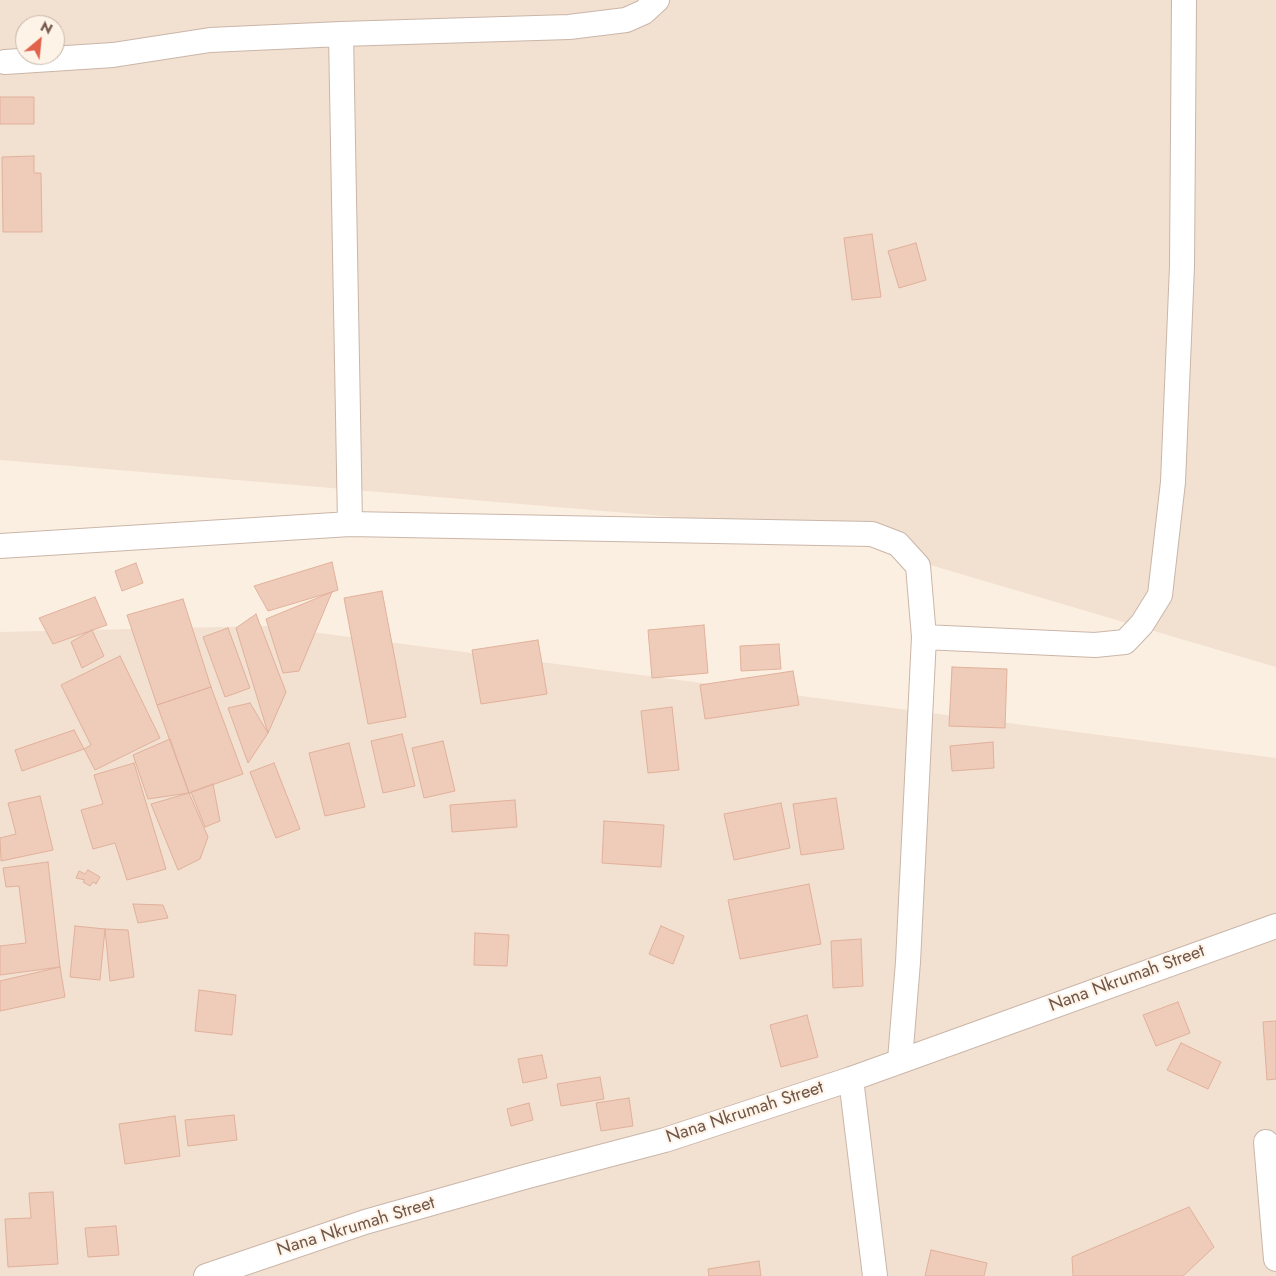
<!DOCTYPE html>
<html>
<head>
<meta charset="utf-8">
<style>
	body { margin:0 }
	#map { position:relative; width:1276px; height:1276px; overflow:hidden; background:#fbefe1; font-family:Jost,sans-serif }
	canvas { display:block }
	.north { position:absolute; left:15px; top:15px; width:50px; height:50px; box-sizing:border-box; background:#fef3e7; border:1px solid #c5b4a8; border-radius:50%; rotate:28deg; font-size:14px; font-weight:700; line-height:20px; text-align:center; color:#705549 }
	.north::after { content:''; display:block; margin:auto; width:18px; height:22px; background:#e0624b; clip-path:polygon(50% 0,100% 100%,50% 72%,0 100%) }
</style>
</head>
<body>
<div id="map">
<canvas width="1276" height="1276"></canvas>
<div class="north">N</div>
</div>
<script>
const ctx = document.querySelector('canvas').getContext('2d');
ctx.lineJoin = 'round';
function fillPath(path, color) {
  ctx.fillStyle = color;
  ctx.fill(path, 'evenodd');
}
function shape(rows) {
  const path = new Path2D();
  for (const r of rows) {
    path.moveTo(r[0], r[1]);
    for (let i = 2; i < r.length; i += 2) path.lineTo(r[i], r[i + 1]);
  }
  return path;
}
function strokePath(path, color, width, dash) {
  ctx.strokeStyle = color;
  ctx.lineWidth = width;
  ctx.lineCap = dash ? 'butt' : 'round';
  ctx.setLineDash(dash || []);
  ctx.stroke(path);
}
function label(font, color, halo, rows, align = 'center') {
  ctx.font = font + ' Jost,sans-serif';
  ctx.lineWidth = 4;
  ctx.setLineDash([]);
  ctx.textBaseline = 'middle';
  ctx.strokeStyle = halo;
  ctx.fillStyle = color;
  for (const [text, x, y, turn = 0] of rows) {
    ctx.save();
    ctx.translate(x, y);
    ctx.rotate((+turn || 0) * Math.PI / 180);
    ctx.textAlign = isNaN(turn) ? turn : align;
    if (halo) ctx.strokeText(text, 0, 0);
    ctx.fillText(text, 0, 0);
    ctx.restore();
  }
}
fillPath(shape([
	[0,0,1276,0,1276,667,805,528,0,460],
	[25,25,55,25,55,55,25,55],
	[265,626,1276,758,1276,1276,0,1276,0,632]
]), '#f2e0d0');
const building = shape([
	[0,97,34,97,34,124,0,124,0,97],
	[34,156,34,173,41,173,42,232,3,232,2,157,34,156],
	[872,234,881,297,852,300,844,238,872,234],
	[916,243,926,280,899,288,888,251,916,243],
	[332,562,338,590,332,592,268,611,254,586,332,562],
	[136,563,143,583,122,591,115,571,136,563],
	[382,591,406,717,368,724,344,598,382,591],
	[332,592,299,671,283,673,266,619,332,592],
	[95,597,107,625,53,644,39,618,95,597],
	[183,599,211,687,157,705,127,615,183,599],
	[256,614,286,692,268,733,236,628,256,614],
	[704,625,708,673,652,678,648,630,704,625],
	[228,628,250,688,225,697,203,637,228,628],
	[92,630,104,656,82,668,71,642,92,630],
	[538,640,547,694,481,704,472,650,538,640],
	[779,644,781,669,741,671,740,646,779,644],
	[120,656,160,738,95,770,84,749,91,745,61,685,120,656],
	[952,667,1007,669,1005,728,949,726,952,667],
	[793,671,799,705,705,719,700,685,793,671],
	[211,687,243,774,189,793,157,705,211,687],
	[250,703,268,733,248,763,228,708,250,703],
	[672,707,679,770,648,773,641,711,672,707],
	[74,730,84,749,22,771,15,750,74,730],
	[402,734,415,786,383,793,371,741,402,734],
	[170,739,189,793,148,799,133,755,170,739],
	[443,741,455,791,424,798,412,748,443,741],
	[993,742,994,768,952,771,950,746,993,742],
	[349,743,365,807,325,816,309,753,349,743],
	[134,763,166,869,127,880,115,843,93,849,81,810,103,804,94,775,134,763],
	[274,763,300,829,276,838,250,772,274,763],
	[213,784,220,821,205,827,191,792,213,784],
	[189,793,208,837,200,859,178,870,151,804,189,793],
	[40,796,53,850,1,861,0,838,16,834,8,803,40,796],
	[836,798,844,849,801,855,793,804,836,798],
	[515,800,517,827,452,832,450,805,515,800],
	[781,803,790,848,734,860,724,814,781,803],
	[604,821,664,825,661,867,602,863,604,821],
	[48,862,60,967,0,975,0,946,26,943,19,886,6,887,3,868,48,862],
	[88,870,100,877,96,884,93,882,90,886,83,882,85,880,76,878,79,871,85,874,88,870],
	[809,884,821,944,740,959,728,900,809,884],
	[133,904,163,905,168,918,138,923,133,904],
	[75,926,105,929,100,980,70,977,75,926],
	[661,926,684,936,673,964,649,954,661,926],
	[105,929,128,930,134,977,110,981,105,929],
	[475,933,509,935,507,966,474,965,475,933],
	[861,939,863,986,833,988,831,941,861,939],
	[60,967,65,997,0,1011,0,981,60,967],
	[199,990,236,995,232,1035,195,1031,199,990],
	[1178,1002,1190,1033,1156,1046,1143,1015,1178,1002],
	[807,1015,818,1057,781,1067,770,1025,807,1015],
	[1276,1021,1276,1079,1267,1080,1263,1022,1276,1021],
	[1181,1043,1221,1062,1208,1089,1167,1070,1181,1043],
	[542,1055,547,1078,523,1083,518,1059,542,1055],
	[600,1077,604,1099,561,1106,557,1084,600,1077],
	[629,1098,633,1126,601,1131,596,1103,629,1098],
	[529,1103,533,1120,511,1126,507,1109,529,1103],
	[234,1115,237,1140,188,1146,185,1120,234,1115],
	[175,1116,180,1156,125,1164,119,1124,175,1116],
	[53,1192,58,1264,8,1267,5,1219,31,1218,29,1193,53,1192],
	[1189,1207,1214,1247,1183,1276,1073,1276,1072,1257,1189,1207],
	[116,1226,119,1255,88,1257,85,1228,116,1226],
	[931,1250,987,1263,984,1276,925,1276,931,1250],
	[759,1261,761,1276,709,1276,708,1269,759,1261]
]);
fillPath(building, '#efcbba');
strokePath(building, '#e1b19b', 1);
const minor = shape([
	[5,62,113,55,210,40,341,34],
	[350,524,341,34,569,27,626,20,644,12,657,0],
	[0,546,350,524,872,534,898,544,918,566,924,637,908,962,900,1060],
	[924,637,1095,645,1125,642,1142,624,1160,595,1173,482,1182,266,1184,0],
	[851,1079,875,1276],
	[1266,1142,1276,1259],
	[206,1276,365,1222,528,1176,665,1140,851,1079,1276,926]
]);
strokePath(minor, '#cab6a9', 26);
strokePath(minor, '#fff', 24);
label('18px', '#705549', '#fef3e7', [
	["Nana Nkrumah Street",1127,979,-20],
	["Nana Nkrumah Street",745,1113,-18],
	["Nana Nkrumah Street",356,1227,-17]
]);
</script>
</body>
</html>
